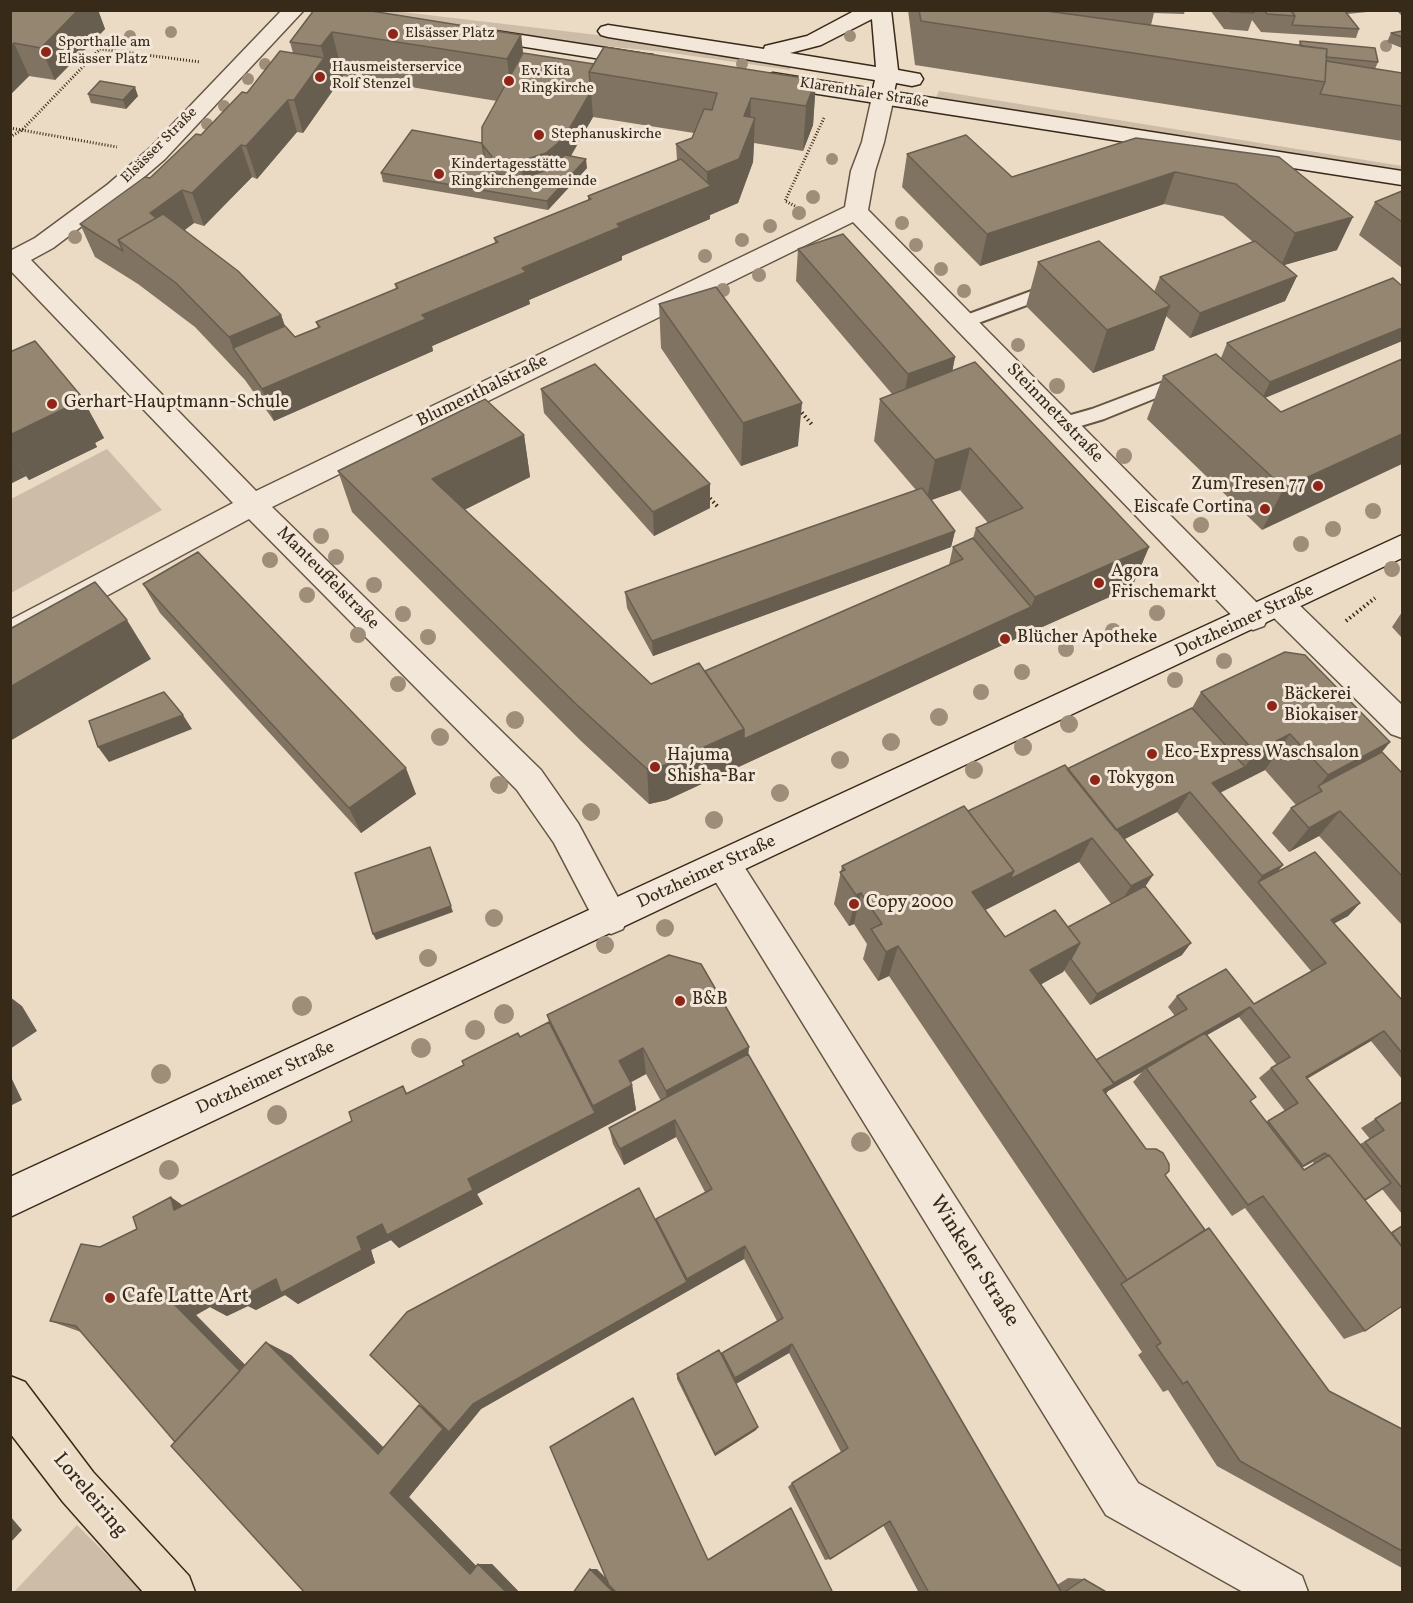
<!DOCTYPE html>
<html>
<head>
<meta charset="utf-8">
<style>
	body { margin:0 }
	#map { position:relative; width:1413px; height:1603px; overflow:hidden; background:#ebdac4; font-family:Vollkorn,serif }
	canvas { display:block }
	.frame { position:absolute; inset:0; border:12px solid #382a18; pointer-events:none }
</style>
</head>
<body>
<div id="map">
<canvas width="1413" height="1603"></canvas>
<div class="frame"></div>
</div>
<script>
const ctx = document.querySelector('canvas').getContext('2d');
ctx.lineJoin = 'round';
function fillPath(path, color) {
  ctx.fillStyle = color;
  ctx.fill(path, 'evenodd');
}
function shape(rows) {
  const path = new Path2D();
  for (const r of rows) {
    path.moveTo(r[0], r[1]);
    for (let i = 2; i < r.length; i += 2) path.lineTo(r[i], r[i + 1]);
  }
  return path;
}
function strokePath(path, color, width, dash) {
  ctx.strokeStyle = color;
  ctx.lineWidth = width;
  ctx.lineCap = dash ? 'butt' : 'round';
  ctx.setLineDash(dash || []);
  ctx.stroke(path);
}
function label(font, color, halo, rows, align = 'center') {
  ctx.font = font + ' Vollkorn,serif';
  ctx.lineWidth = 6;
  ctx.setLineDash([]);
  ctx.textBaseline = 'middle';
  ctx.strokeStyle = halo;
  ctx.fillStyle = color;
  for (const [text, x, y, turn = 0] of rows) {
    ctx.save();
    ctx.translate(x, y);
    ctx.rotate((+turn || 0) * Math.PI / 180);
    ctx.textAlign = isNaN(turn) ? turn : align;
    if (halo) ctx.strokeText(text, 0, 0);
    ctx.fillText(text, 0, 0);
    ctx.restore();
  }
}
fillPath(shape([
	[365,11,394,11,606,36,792,63,790,70,665,52,582,44],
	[939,91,1402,166,1402,171,936,97],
	[107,449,162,510,11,593,11,499],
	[77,1525,144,1592,14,1592]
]), '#cdbca7');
const lane = shape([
	[1056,282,1062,284,1065,288,1062,292,970,326,964,328,958,326,955,322,958,318,1056,282],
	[1187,373,1193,375,1196,379,1193,383,1104,419,1064,431,1057,429,1055,424,1057,419,1092,409,1187,373]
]);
const street = shape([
	[282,10,304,10,165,159,123,195,53,248,31,260,256,491,845,207,851,171,862,142,872,97,875,92,883,90,891,92,894,97,884,142,875,171,868,210,1264,610,1268,618,1264,626,1253,630,1242,626,853,222,272,507,541,770,578,823,623,907,628,918,623,929,611,934,599,929,554,843,517,790,249,519,21,642,10,646,10,620,233,503,10,270,10,251,35,238,107,185,149,149,282,10],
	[1280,593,1291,597,1402,705,1402,738,1391,734,1269,613,1265,605,1269,597,1280,593],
	[724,850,736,854,1138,1483,1302,1576,1308,1592,1243,1592,1106,1515,712,876,707,865,712,854,724,850]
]);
const secondary = shape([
	[856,10,891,10,898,70,920,74,923,79,920,84,912,86,896,83,894,92,1402,171,1402,185,773,87,765,85,762,80,765,75,773,73,873,89,875,80,608,37,601,35,598,31,601,27,608,25,764,49,765,46,807,36,856,10],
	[872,19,876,67,790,53,821,45,872,19],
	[476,28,645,54,653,55,656,60,653,65,645,66,469,38,465,34,469,30,476,28],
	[1402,535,1402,558,10,1217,10,1177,1402,535]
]);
const primary = shape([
	[10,1376,25,1382,93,1472,189,1576,195,1592,143,1592,63,1502,10,1433,10,1376]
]);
strokePath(lane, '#655643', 4);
strokePath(street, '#655643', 3);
strokePath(secondary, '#382a18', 3);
strokePath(primary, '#382a18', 3);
strokePath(shape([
	[10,128,117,147],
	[10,137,22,130,100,49,200,62],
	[795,206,785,201,824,118]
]), '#382a18', 3, [1, 2]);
strokePath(shape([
	[799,409,813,426],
	[707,495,718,507],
	[1346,621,1375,598]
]), '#382a18', 4, [1.5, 3]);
fillPath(lane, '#f2e7d9');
fillPath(street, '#f2e7d9');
fillPath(secondary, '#f2e7d9');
fillPath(primary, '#ebdac4');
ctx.fillStyle = '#9d8d79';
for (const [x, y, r] of [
	[171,32,6],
	[130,36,6],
	[850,36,6],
	[1386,46,6],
	[265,64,6],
	[742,64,6],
	[248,79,6],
	[224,106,6],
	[207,124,6],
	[832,159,6],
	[813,197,7],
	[799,213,7],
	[902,223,7],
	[770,226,7],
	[75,237,7],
	[742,240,7],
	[916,245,7],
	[705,256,7],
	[941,269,7],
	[759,275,7],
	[723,290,7],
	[964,291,7],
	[1018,345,7],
	[1057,386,8],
	[1124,456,8],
	[1373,511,8],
	[1201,525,8],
	[1333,529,8],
	[321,536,8],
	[1301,544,8],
	[336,557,8],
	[270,560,8],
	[1392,569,8],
	[374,585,8],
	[307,595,8],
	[1157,613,8],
	[403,614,8],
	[1113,631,8],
	[358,635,8],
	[428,637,8],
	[1066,649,8],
	[1224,661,8],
	[1022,672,8],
	[1175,680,8],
	[398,684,8],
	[981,692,8],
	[939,717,9],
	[515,720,9],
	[1069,724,9],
	[440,737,9],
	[891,742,9],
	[1023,747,9],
	[840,760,9],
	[974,770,9],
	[499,785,9],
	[780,793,9],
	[591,812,9],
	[714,820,9],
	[494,918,9],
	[665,928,9],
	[605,945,9],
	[428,958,9],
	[302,1006,10],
	[504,1014,10],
	[475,1030,10],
	[421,1048,10],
	[161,1074,10],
	[277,1115,10],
	[861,1142,10],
	[169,1170,10]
]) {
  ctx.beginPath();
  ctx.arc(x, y, r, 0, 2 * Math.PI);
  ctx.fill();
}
fillPath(shape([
	[10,10,98,10,105,29,55,80,29,76,10,95],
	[314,10,521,35,523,53,594,64,816,80,813,125,803,151,754,143,753,162,738,203,710,215,710,219,622,256,622,260,529,300,530,304,432,346,433,351,274,421,245,380,195,327,138,284,95,257,80,224,150,178,201,135,247,93,293,53,290,42],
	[343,76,497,101,482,143,381,173,383,182,548,210,587,168,571,156,593,117,694,133,692,138,676,144,677,161,588,196,588,200,494,238,495,243,395,284,396,289,316,322,318,328,295,337,285,326,281,315,184,230,194,223,204,226,252,177,257,179,297,132,303,133],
	[908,10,1042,10,1048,12,1048,10,1185,10,1184,14,1154,13,1151,25,1148,25,1299,45,1300,41,1378,62,1375,69,1402,73,1402,141,915,65],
	[1210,10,1367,10,1367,12,1347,14,1359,29,1356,38,1261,32,1252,20,1248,31,1224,29],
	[1396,10,1402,10,1402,16],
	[1402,31,1402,48,1387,42,1391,33],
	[88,94,138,96,126,109,91,103],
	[907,154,1012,177,1279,157,1337,250,1284,265,1297,276,1285,301,1190,338,1166,316,1154,350,1093,373,1026,306,1038,262,1154,292,1160,277,1253,242,1223,216,1164,204,980,266,902,187],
	[1402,191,1402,268,1359,235,1375,202],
	[798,249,955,357,952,371,1149,547,1132,587,1022,636,667,800,649,804,581,741,352,512,338,471,524,435,530,477,464,510,651,684,705,671,949,565,953,547,973,538,976,528,988,523,960,490,931,500,955,531,951,547,653,656,627,608,625,592,916,490,874,441,880,399,892,394,796,281],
	[659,304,798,446,741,466,661,348],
	[1402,341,1265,398,1281,412,1402,359,1262,530,1147,419,1163,376,1221,358,1227,343],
	[10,352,81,396,104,438,95,443,97,447,29,480,26,476,10,484],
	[541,389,710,508,654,536,544,413],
	[143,584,416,794,361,833,160,613],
	[1402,612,1402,638,1392,627],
	[1201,692,1390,742,1382,752,1402,773,1402,925,1319,836,1289,852,1272,833,1291,808,1296,805,1265,770,1220,793,1278,872,1360,903,1348,916,1334,923,1402,1000,1402,1079,1371,1041,1307,1079,1360,1144,1370,1139,1361,1128,1402,1102,1402,1214,1382,1189,1365,1200,1391,1232,1402,1225,1402,1306,1365,1331,1344,1339,1245,1208,1232,1216,1133,1082,1142,1072,1108,1091,1106,1094,1205,1230,1329,1391,1402,1429,1402,1568,1217,1466,1168,1390,1163,1392,1138,1355,1142,1352,889,976,878,981,863,959,867,944,854,924,849,926,834,904,842,866,1067,769,1192,708],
	[1177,812,1311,971,1254,1004,1177,996,1168,1007,1175,1016,1096,1060,1041,984,1063,972,1064,970,1090,1005,1182,955,1145,886,1153,875,1124,839],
	[1079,862,1111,904,1068,927,1005,937,985,910],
	[1239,1017,1277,1065,1271,1068,1259,1078,1285,1111,1266,1122,1250,1101,1256,1097,1207,1035],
	[1313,1162,1314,1163,1304,1170,1302,1168],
	[547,1015,748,1054,1057,1585,1068,1578,1084,1579,1108,1593,919,1593,883,1525,830,1559,825,1560,788,1487,792,1483,841,1452,789,1353,736,1384,756,1430,715,1456,677,1379,677,1374,722,1358,722,1353,777,1321,744,1259,481,1409,409,1497,476,1566,478,1564,492,1564,520,1593,81,1332,50,1321,100,1247,352,1121,403,1086,407,1093,549,1022],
	[646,1074,661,1101,609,1128,613,1144,624,1165,676,1137,705,1192,656,1219,656,1222,425,1409,383,1447,291,1355,245,1365,196,1315,210,1307,227,1316,248,1306,256,1310,285,1295,298,1304,375,1263,371,1250,391,1240,399,1248,483,1204,477,1194,636,1110,632,1085,631,1082]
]), '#807361');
fillPath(shape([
	[78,10,98,10,105,29,55,80,41,48],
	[332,32,343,76,303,133,294,100,324,58,321,46],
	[521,35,526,79,513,103,507,59],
	[14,43,29,76,10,95,10,47],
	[816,80,813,125,803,151,806,106],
	[135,87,138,96,126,109,123,100],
	[591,91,593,117,566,164,524,187,521,161],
	[751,98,750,130,755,118,753,162,738,203,710,215,710,219,622,256,622,260,529,300,530,304,432,346,433,351,274,421,262,389,617,224,707,188,707,172,744,116],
	[288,100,297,132,257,179,246,146],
	[241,145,252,177,204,226,192,193],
	[586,159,587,168,548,210,547,201],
	[1175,172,1164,204,980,266,987,234],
	[182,190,194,223,173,239,150,213],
	[1353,217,1337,250,1281,266,1295,233],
	[1297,276,1285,301,1190,338,1200,313],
	[1170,306,1154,350,1093,373,1107,330],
	[281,315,296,358,233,348,229,337],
	[1402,328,1402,341,1262,399,1270,382],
	[955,357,949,389,902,406,908,374],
	[81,396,104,438,95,443,97,447,29,480,10,451,10,435],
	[802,403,798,446,741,466,743,423],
	[1402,434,1402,464,1262,530,1284,488],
	[524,435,530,477,442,521,432,479],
	[970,448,960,490,926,502,935,460],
	[10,451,26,476,10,484],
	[710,484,710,508,654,536,653,512],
	[955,531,951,547,653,656,652,641],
	[1149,547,1132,587,1022,636,667,800,649,804,647,769,744,729,1031,607,1035,597],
	[127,620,151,659,10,741,10,687],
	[183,715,192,729,109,762,98,747],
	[1290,734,1265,770,1199,803,1212,783,1245,767,1255,752],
	[1390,742,1360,778,1322,791,1318,787,1328,775],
	[406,768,416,794,361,833,349,808],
	[1190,792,1177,812,1102,851,1111,832],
	[1340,811,1319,836,1289,852,1309,828],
	[1092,838,1079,862,960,923,972,892,1014,871],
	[430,847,453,912,376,940,373,934],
	[1283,865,1268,884,1258,882,1262,876],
	[1153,875,1137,899,1116,910,1131,886],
	[861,893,854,924,849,926,856,895],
	[1360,903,1348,916,1319,932,1331,920],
	[1080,943,1063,972,1015,999,1030,970],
	[1191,943,1182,955,1090,1005,1097,994],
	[898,946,889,976,878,981,886,952],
	[10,997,22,1006,37,1031,10,1049],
	[1250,1007,1239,1017,1147,1069,1146,1068,1142,1072,1108,1091,1094,1108,1102,1089],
	[1384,1031,1371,1041,1294,1086,1306,1077],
	[749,1047,747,1073,668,1115,666,1091],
	[643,1048,646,1074,624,1086,619,1061],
	[10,1075,22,1100,10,1106],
	[632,1085,636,1110,477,1194,483,1204,399,1248,391,1240,371,1250,375,1263,298,1304,285,1295,256,1310,248,1306,227,1316,210,1307,196,1315,264,1384,202,1453,174,1304,202,1289,235,1292,357,1237,595,1113,593,1106],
	[675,1120,676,1137,624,1165,620,1149],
	[171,1197,192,1212,174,1210],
	[745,1246,744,1259,481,1409,409,1497,484,1574,470,1574,390,1493,419,1405,435,1414,473,1404,687,1282,687,1279],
	[266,1342,291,1355,397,1461,378,1454],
	[792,1344,789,1353,734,1385,735,1378],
	[758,1427,756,1430,715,1456,715,1454],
	[10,1516,22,1530,10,1543],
	[478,1564,492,1564,520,1593,507,1593],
	[590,1569,597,1569,621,1593,614,1593]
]), '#685e4f');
const building = shape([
	[10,10,78,10,41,48,14,43,10,47,10,10],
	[314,10,365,10,521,35,507,59,332,32,321,46,290,42,314,10],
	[919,10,1039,10,1327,49,1325,82,921,21,919,10],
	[1229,10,1252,10,1254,13,1230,12,1229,10],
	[1264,10,1291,10,1295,16,1267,14,1264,10],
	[1297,10,1344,10,1359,29,1292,25,1295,16,1291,11,1297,10],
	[1402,31,1402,37,1391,33,1402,31],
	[1300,41,1375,48,1378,62,1326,57,1327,49,1301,46,1300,41],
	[604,47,816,80,806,106,751,98,744,116,755,118,739,159,707,172,676,144,692,138,704,109,712,110,717,93,589,72,604,47],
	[280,51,324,58,294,100,288,100,246,146,241,145,192,193,182,190,150,213,156,218,118,240,123,251,80,224,145,177,150,178,196,134,201,135,242,92,247,93,280,51],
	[523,53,594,64,589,72,591,91,564,138,546,153,521,161,493,158,482,144,482,127,523,53],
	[1326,61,1402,73,1402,106,1320,94,1325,82,1326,61],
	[100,81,135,87,123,100,88,94,100,81],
	[412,130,482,143,485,161,496,174,523,178,547,170,565,155,586,159,547,201,381,173,412,130],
	[966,135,1012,177,1136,138,1279,157,1353,217,1295,233,1236,184,1175,172,987,234,907,154,966,135],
	[681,159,711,186,617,224,620,227,522,268,526,272,422,315,426,319,262,389,233,348,285,326,295,337,320,327,316,322,398,288,395,284,498,242,494,238,591,199,588,196,681,159],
	[1402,191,1402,222,1375,202,1402,191],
	[163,214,238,271,281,315,229,337,176,283,118,240,163,214],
	[843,234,955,357,908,374,798,249,843,234],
	[1099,241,1170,306,1107,330,1038,262,1099,241],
	[1255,241,1297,276,1200,313,1160,277,1255,241],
	[1393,278,1402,286,1402,328,1270,382,1227,343,1393,278],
	[716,287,802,403,743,423,659,304,716,287],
	[35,341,81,396,71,401,74,404,10,435,10,352,35,341],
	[1216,354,1281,412,1402,359,1402,434,1284,488,1163,376,1216,354],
	[975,362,1149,547,1035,597,976,528,1023,508,970,448,935,460,880,399,975,362],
	[595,364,710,484,653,512,541,389,595,364],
	[485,399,524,435,432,479,651,684,699,663,744,729,665,765,647,769,576,704,338,471,485,399],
	[922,488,955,531,652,641,625,592,922,488],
	[973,538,1031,607,744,739,744,729,705,671,963,559,953,547,973,538],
	[198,552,406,768,349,808,143,584,198,552],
	[95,582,127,620,10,687,10,629,95,582],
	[1285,652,1305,655,1390,742,1328,775,1290,734,1255,752,1201,692,1285,652],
	[164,692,183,715,98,747,89,721,164,692],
	[1192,708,1245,767,1212,783,1283,865,1262,876,1190,792,1116,830,1067,769,1192,708],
	[1382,752,1402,773,1402,876,1340,811,1309,828,1291,808,1322,791,1318,786,1382,752],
	[1065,765,1153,875,1131,886,1092,838,1010,879,1014,871,968,811,1065,765],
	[964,806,1014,871,972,892,1005,937,1055,910,1080,943,1030,970,1114,1084,1103,1090,1146,1149,1156,1149,1163,1153,1169,1164,1169,1171,1165,1175,1205,1230,1127,1280,898,946,886,952,871,929,882,924,861,893,856,895,840,872,845,870,842,866,964,806],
	[430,847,451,906,373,934,355,873,430,847],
	[1315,852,1360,903,1331,920,1402,1000,1402,1053,1384,1031,1306,1077,1391,1183,1365,1200,1329,1155,1327,1155,1325,1153,1303,1166,1268,1121,1298,1103,1271,1068,1290,1057,1250,1007,1114,1083,1096,1060,1187,1009,1177,996,1226,969,1254,1004,1326,963,1258,882,1315,852],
	[1145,886,1191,943,1097,994,1071,959,1080,943,1068,927,1145,886],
	[669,955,701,964,749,1047,666,1091,643,1048,619,1061,632,1085,593,1106,547,1015,669,955],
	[549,1022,595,1113,468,1179,473,1190,387,1235,382,1224,357,1237,362,1250,281,1293,276,1279,237,1300,235,1292,207,1306,202,1289,174,1304,240,1371,175,1442,76,1326,50,1321,81,1244,100,1247,137,1229,133,1217,171,1197,174,1210,352,1121,349,1112,403,1086,406,1094,464,1065,462,1061,518,1033,520,1037,549,1022],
	[1205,1033,1256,1097,1250,1101,1304,1170,1329,1155,1402,1247,1402,1306,1365,1331,1263,1196,1248,1205,1146,1068,1205,1033],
	[748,1054,1062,1593,929,1593,890,1521,830,1559,792,1483,848,1448,792,1344,735,1378,722,1353,783,1318,745,1246,687,1279,656,1219,712,1189,675,1120,620,1149,609,1128,748,1054],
	[1402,1102,1402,1188,1365,1142,1384,1130,1375,1119,1402,1102],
	[639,1188,687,1282,473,1404,449,1432,370,1355,407,1312,639,1188],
	[1402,1226,1402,1247,1392,1233,1402,1226],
	[1209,1228,1329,1391,1402,1429,1402,1551,1240,1461,1187,1381,1183,1384,1156,1346,1161,1343,1121,1284,1209,1228],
	[266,1342,378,1454,419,1405,443,1429,390,1493,470,1574,478,1564,507,1593,305,1593,171,1446,266,1342],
	[719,1350,758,1427,715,1454,677,1374,719,1350],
	[633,1398,708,1560,791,1508,833,1593,617,1593,609,1585,550,1447,633,1398],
	[590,1569,614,1593,573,1593,590,1569],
	[1084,1579,1108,1593,1063,1593,1084,1579]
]);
fillPath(building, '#958671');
strokePath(building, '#685e4f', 1.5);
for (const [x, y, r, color] of [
	[393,34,6,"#8f2418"],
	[46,52,6,"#8f2418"],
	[320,77,6,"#8f2418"],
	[509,81,6,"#8f2418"],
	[539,135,6,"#8f2418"],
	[439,174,6,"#8f2418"],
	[52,404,6,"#8f2418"],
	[1318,486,6,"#8f2418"],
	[1265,509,6,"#8f2418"],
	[1099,583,6,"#8f2418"],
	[1005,639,6,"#8f2418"],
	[1272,706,6,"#8f2418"],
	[1152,754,6,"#8f2418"],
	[655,767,6,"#8f2418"],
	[1095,780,6,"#8f2418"],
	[854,904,6,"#8f2418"],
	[680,1001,6,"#8f2418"],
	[110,1298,6,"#8f2418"]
]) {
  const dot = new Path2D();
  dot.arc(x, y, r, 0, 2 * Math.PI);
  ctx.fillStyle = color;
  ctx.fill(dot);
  strokePath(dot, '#f2e7d9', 2);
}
label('15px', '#382a18', '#f2e7d9', [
	["Elsässer Platz",405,34],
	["Sporthalle am",58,43],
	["Elsässer Platz",58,60],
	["Hausmeisterservice",332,68],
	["Rolf Stenzel",332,85],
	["Ev. Kita",521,72],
	["Ringkirche",521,89],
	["Stephanuskirche",551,135],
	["Kindertagesstätte",451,165],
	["Ringkirchengemeinde",451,182]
], 'left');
label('15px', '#382a18', '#f2e7d9', [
	["Klarenthaler Straße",864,94,9],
	["Elsässer Straße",160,146,-45]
]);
label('18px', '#382a18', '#f2e7d9', [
	["Blumenthalstraße",483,392,-26],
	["Steinmetzstraße",1054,414,46],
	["Manteuffelstraße",327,579,45],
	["Dotzheimer Straße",1245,622,-25],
	["Dotzheimer Straße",707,873,-25],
	["Dotzheimer Straße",266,1079,-25]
]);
label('18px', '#382a18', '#f2e7d9', [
	["Gerhart-Hauptmann-Schule",64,404],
	["Zum Tresen 77",1306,486,"right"],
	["Eiscafe Cortina",1253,509,"right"],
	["Agora",1111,573],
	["Frischemarkt",1111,594],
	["Blücher Apotheke",1017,639],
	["Bäckerei",1284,696],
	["Biokaiser",1284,717],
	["Eco-Express Waschsalon",1164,754],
	["Hajuma",667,757],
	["Shisha-Bar",667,778],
	["Tokygon",1107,780],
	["Copy 2000",866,904],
	["B&B",692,1001]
], 'left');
label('21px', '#382a18', '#f2e7d9', [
	["Winkeler Straße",973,1262,58],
	["Loreleiring",89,1496,50]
]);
label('21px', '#382a18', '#f2e7d9', [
	["Cafe Latte Art",122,1298]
], 'left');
</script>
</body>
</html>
